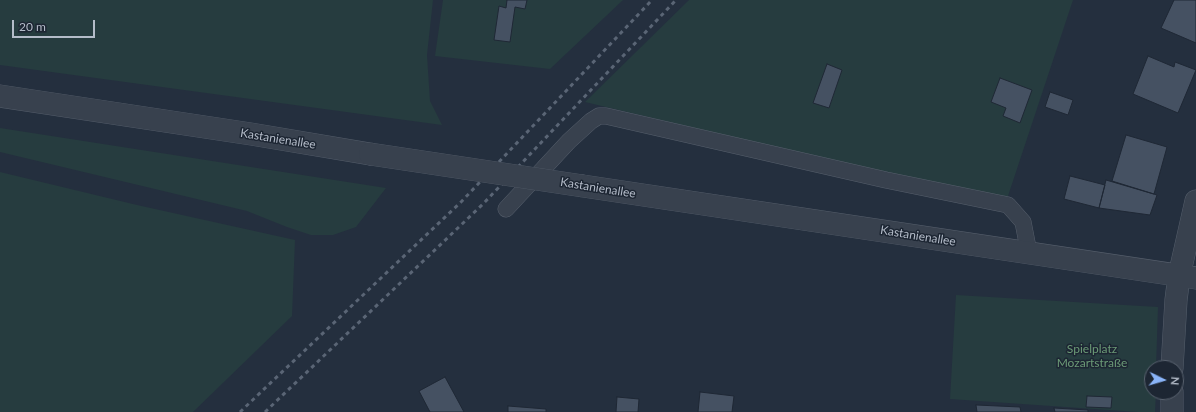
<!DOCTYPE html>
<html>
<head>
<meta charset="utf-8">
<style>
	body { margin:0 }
	#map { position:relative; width:1196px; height:412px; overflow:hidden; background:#242f3e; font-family:Lato,sans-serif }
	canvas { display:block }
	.north { position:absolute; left:1144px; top:360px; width:40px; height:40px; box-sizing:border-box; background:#1d2633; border:1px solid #59626f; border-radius:50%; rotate:95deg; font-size:11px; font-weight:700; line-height:16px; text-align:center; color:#b4bcc9 }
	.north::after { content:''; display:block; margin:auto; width:14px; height:18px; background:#8ab4f8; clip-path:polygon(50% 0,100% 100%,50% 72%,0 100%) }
	.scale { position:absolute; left:12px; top:20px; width:83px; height:18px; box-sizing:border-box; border:2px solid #b4bcc9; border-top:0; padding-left:5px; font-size:12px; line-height:14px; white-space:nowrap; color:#b4bcc9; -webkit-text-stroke:3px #1d2633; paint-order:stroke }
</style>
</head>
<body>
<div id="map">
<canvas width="1196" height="412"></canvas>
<div class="north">N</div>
<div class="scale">20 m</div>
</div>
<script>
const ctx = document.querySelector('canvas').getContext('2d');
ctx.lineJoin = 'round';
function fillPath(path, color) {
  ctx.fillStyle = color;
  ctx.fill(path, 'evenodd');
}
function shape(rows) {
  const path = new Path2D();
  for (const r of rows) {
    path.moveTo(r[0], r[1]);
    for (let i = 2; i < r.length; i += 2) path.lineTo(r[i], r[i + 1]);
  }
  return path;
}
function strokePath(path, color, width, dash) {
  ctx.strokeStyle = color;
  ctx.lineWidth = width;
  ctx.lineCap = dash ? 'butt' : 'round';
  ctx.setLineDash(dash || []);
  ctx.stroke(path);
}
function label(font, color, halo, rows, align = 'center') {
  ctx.font = font + ' Lato,sans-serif';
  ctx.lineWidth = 3;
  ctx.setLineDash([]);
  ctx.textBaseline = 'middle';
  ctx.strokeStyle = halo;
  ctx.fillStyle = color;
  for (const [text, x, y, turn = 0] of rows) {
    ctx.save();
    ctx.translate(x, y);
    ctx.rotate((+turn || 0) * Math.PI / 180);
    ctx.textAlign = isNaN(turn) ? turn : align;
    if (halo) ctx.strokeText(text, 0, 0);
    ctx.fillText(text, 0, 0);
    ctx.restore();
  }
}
fillPath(shape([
	[0,0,433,0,427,55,430,101,442,125,0,65],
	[443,0,623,0,550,69,435,56],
	[689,0,1073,0,1006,202,585,102],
	[0,128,386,188,356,227,333,235,311,235,287,227,247,211,0,152],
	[0,172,137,205,295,240,292,316,193,412,0,412],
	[956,295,1158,307,1156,368,1152,368,1152,392,1156,392,1155,412,1138,412,950,399]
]), '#263c3f');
const building = shape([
	[507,0,527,0,525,9,515,7,510,42,494,40,499,6,506,8,507,0],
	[1174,0,1196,0,1196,43,1161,28,1174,0],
	[1148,56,1174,67,1175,62,1196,70,1178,113,1133,94,1148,56],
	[827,64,842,70,829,108,813,103,827,64],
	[1000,78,1032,90,1020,123,1003,116,1006,108,991,102,1000,78],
	[1050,92,1073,100,1068,115,1045,107,1050,92],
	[1126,135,1167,147,1154,194,1112,181,1126,135],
	[1070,176,1105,185,1099,208,1064,199,1070,176],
	[1106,180,1157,195,1150,215,1099,208,1106,180],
	[445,377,464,412,430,412,419,391,445,377],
	[700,392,734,396,732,412,698,412,700,392],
	[1087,396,1112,397,1111,408,1086,407,1087,396],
	[617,397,639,399,638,412,616,412,617,397],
	[976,405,1020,407,1021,412,977,412,976,405],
	[508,406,546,409,546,412,508,412,508,406],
	[1054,408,1088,410,1088,412,1055,412,1054,408]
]);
fillPath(building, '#455162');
strokePath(building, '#1f2835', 1);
const service = shape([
	[506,209,569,141,591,121,599,116,606,116,886,180,1008,205,1023,222,1029,253]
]);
const minor = shape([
	[0,96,251,134,370,154],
	[583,186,1196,278],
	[1172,368,1176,300,1179,276,1196,201],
	[1172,392,1172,412]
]);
strokePath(service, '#565f6c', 17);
strokePath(minor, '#565f6c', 23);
strokePath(service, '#38414e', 16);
strokePath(minor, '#38414e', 22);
strokePath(shape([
	[240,412,462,201,652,0],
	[265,412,483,204,676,0]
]), '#5a6575', 3, [4, 4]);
const minorBridge = shape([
	[370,154,583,186]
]);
strokePath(minorBridge, '#565f6c', 23, []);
strokePath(minorBridge, '#38414e', 22);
label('12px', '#b4bcc9', '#1d2633', [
	["Kastanienallee",278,139,9],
	["Kastanienallee",598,188,9],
	["Kastanienallee",918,236,9]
]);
label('12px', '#6b9a76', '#1d2633', [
	["Spielplatz",1092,349],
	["Mozartstraße",1092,363]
]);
</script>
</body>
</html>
